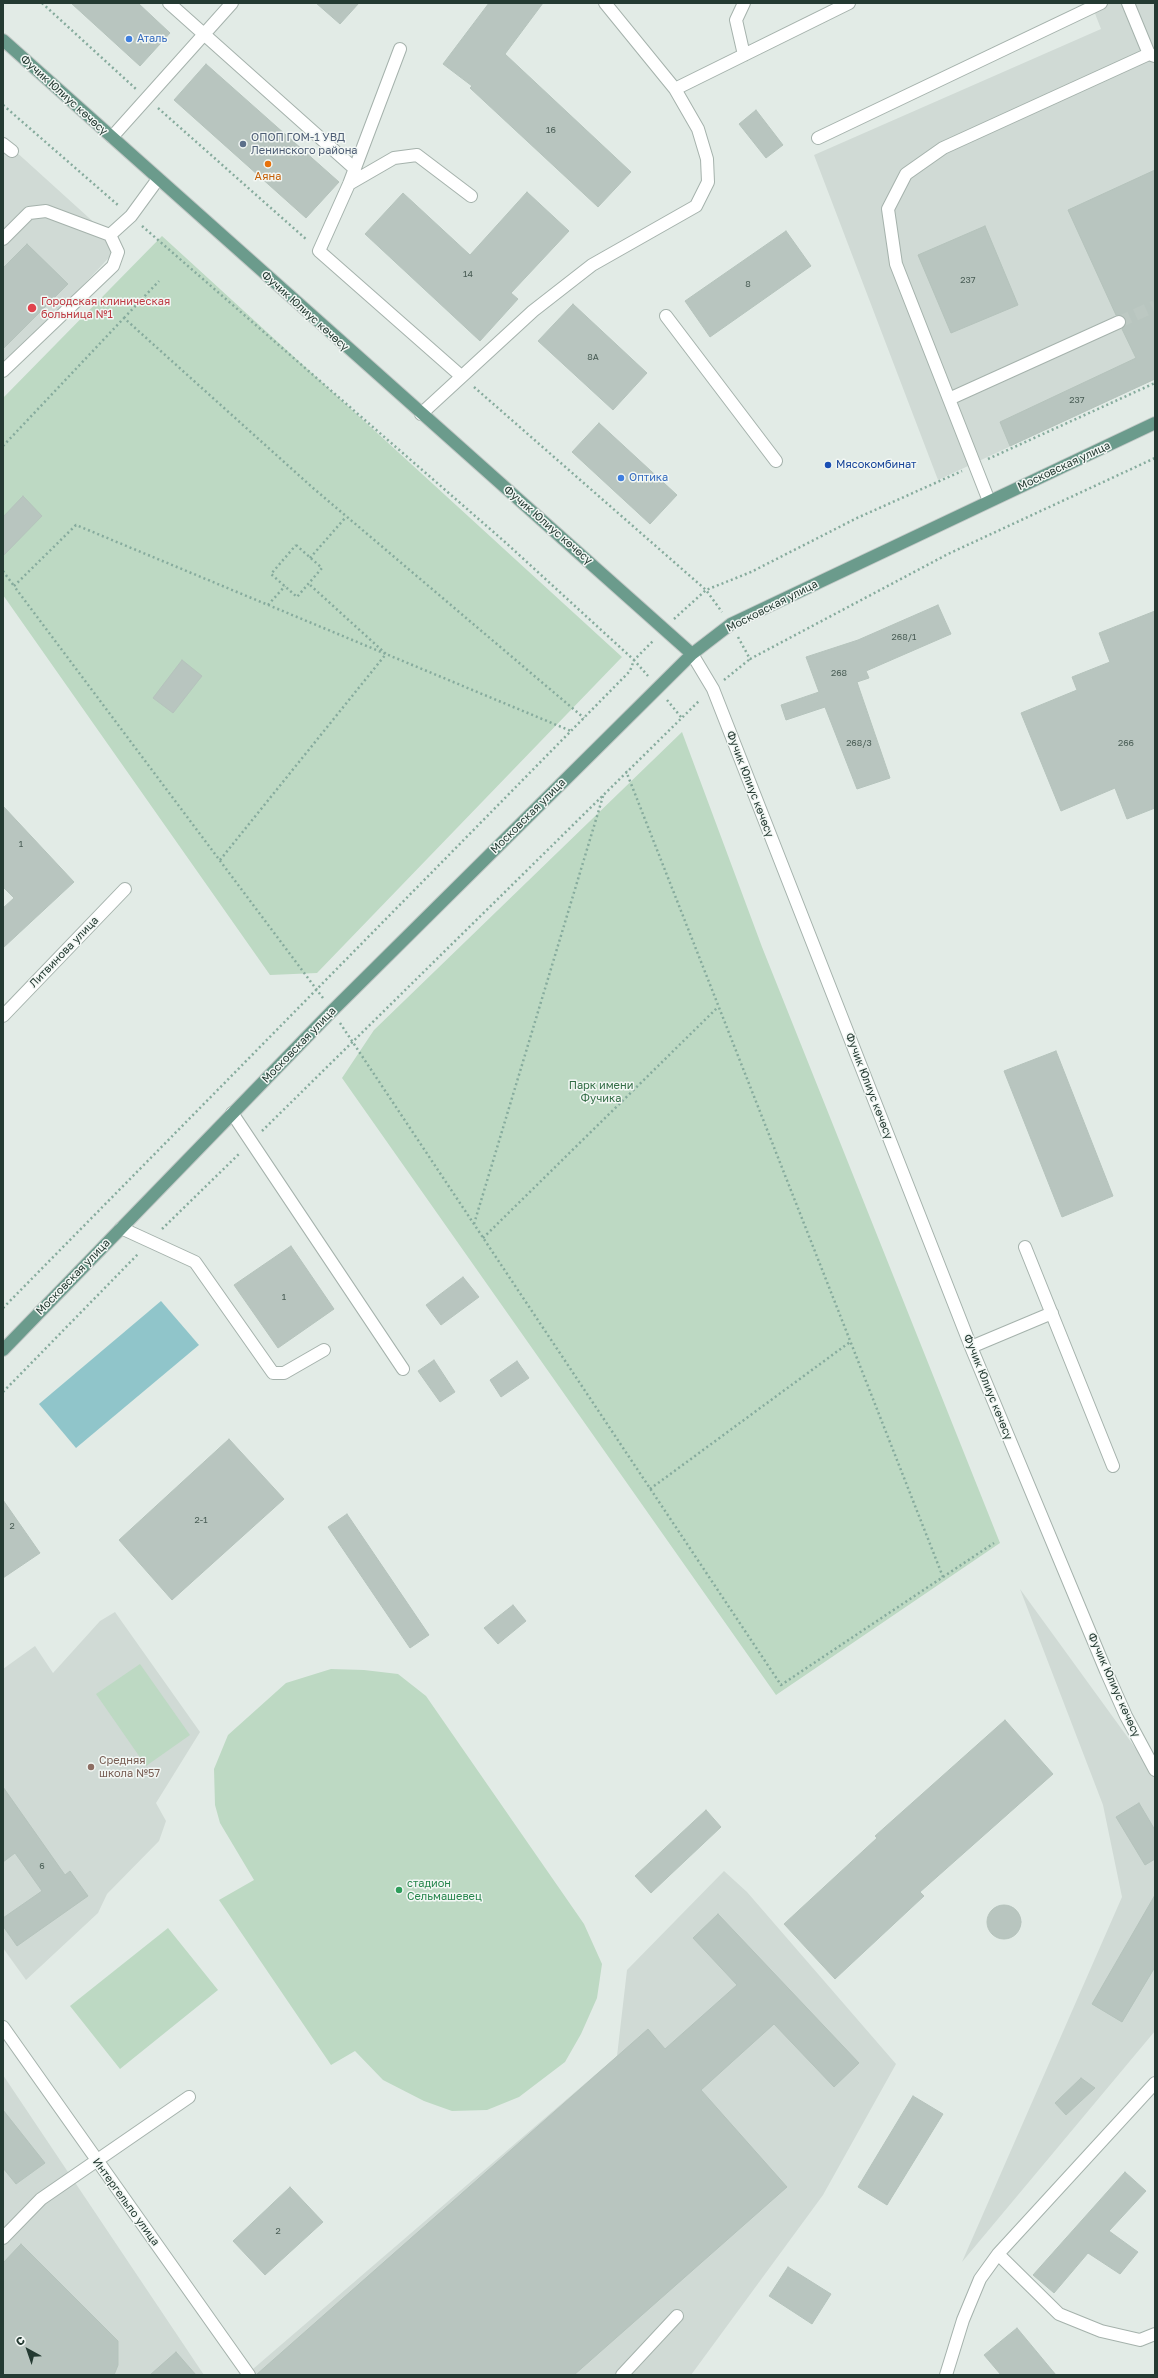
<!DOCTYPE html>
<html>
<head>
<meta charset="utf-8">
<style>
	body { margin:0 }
	#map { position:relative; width:1158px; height:2378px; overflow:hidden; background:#e2ebe6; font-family:"Golos Text",sans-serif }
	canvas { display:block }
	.frame { position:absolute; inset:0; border:4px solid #243a32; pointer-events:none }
	.north { position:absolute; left:8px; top:2330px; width:40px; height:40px; -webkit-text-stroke:3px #f2f7f4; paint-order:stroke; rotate:320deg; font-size:11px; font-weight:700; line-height:16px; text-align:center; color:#243a32 }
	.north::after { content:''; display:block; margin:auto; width:14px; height:18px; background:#243a32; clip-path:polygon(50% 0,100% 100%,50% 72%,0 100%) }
</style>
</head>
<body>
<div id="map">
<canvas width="1158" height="2378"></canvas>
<div class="frame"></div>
<div class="north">С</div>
</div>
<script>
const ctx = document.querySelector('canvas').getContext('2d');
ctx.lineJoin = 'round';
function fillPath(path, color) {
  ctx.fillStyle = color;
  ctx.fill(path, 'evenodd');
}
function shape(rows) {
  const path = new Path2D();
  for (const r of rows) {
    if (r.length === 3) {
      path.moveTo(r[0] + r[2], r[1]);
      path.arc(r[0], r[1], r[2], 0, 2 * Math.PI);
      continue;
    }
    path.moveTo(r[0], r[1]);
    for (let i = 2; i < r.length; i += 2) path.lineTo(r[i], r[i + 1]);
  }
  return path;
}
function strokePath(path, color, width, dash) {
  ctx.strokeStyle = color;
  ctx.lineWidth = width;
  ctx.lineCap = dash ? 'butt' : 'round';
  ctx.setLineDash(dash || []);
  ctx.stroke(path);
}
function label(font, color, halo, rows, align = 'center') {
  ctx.font = font + ' "Golos Text",sans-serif';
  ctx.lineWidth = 3;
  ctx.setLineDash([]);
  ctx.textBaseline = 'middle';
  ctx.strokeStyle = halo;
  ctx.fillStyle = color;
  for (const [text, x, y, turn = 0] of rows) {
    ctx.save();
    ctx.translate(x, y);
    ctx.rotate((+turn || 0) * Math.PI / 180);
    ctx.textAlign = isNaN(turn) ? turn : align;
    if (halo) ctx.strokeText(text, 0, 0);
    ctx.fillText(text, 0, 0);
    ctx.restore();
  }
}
fillPath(shape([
	[1091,3,1155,3,1155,379,938,480,814,155,1101,29],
	[3,140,120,246,3,370],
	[1020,1589,1155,1775,1155,2031,962,2262,1122,1897,1103,1805],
	[115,1612,200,1732,156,1803,166,1821,159,1841,107,1894,98,1913,26,1980,3,1948,3,1669,35,1646,53,1673,100,1621],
	[724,1871,747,1892,896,2064,823,2195,691,2375,246,2375,617,2056,627,1970],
	[3,2075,204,2375,3,2375]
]), '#d0dad5');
fillPath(shape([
	[162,236,622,657,317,973,270,975,3,595,3,398],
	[682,732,762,947,1000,1543,776,1695,342,1078,374,1030],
	[140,1664,190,1735,146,1766,96,1694],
	[331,1669,364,1670,398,1674,426,1696,584,1924,602,1964,597,1998,581,2034,565,2062,519,2097,487,2110,452,2111,424,2101,383,2080,355,2051,331,2065,219,1900,254,1880,220,1823,215,1805,214,1769,228,1735,286,1683],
	[168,1928,218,1990,120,2069,70,2006]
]), '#bdd9c3');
fillPath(shape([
	[161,1301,199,1345,76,1448,39,1404]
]), '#90c5ca');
const building = shape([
	[71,3,138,3,170,33,140,66,71,3],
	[316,3,359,3,340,24,316,3],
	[489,3,543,3,505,54,631,172,598,207,470,88,472,86,443,64,489,3],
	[206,64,339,182,306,218,174,100,206,64],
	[756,110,783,145,766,158,739,124,756,110],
	[1155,170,1155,379,1010,446,1000,422,1136,358,1122,329,1126,323,1126,319,1120,315,1116,315,1068,210,1155,170],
	[527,192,569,231,511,293,518,299,480,341,365,234,403,193,470,255,527,192],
	[985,226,1018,305,951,333,918,255,985,226],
	[786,231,811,266,710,337,685,301,786,231],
	[27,244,68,284,3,349,3,268,27,244],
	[573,304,647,373,613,410,538,341,573,304],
	[599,423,677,495,650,524,572,452,599,423],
	[23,496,42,516,3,556,3,517,23,496],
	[938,605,951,634,866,671,869,678,857,682,890,778,857,789,825,707,786,720,781,705,819,692,806,657,858,640,938,605],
	[1155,611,1155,808,1127,819,1115,788,1061,811,1021,713,1077,690,1072,677,1110,662,1099,633,1155,611],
	[182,660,202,676,173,713,153,698,182,660],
	[3,806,74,882,3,948,3,908,14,898,3,887,3,806],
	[1056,1051,1113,1196,1062,1217,1004,1071,1056,1051],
	[291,1246,334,1309,278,1348,234,1285,291,1246],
	[463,1277,479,1297,441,1325,426,1305,463,1277],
	[434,1360,455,1392,440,1402,418,1371,434,1360],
	[517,1361,529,1378,501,1397,490,1380,517,1361],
	[229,1439,284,1499,172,1600,119,1540,229,1439],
	[3,1500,40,1553,3,1578,3,1500],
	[347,1514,429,1635,410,1648,328,1527,347,1514],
	[513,1605,526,1621,498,1644,484,1628,513,1605],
	[1005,1720,1053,1774,920,1892,924,1896,835,1979,784,1924,877,1838,875,1836,1005,1720],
	[3,1787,65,1875,70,1871,88,1896,17,1946,3,1926,3,1918,42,1891,15,1853,3,1862,3,1787],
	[1139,1803,1155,1830,1155,1859,1145,1865,1116,1817,1139,1803],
	[706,1810,721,1827,651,1893,635,1876,706,1810],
	[1155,1895,1155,1967,1122,2022,1092,2004,1155,1895],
	[1004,1922,17],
	[718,1914,859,2063,834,2087,774,2024,701,2090,787,2187,574,2375,256,2375,648,2029,665,2049,737,1985,693,1938,718,1914],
	[1081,2078,1095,2088,1066,2115,1055,2103,1081,2078],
	[913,2096,943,2114,887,2205,858,2187,913,2096],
	[3,2110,45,2163,16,2184,3,2168,3,2110],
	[1125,2172,1146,2191,1109,2231,1138,2252,1120,2274,1088,2253,1054,2293,1033,2275,1125,2172],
	[290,2187,323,2222,265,2275,233,2241,290,2187],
	[21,2244,118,2341,118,2365,114,2375,3,2375,3,2263,21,2244],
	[788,2267,831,2294,812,2324,769,2296,788,2267],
	[1017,2328,1056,2375,1001,2375,984,2355,1017,2328],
	[176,2352,196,2375,150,2375,176,2352]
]);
fillPath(building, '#b8c5bf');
strokePath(building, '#b5c3bc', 1);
strokePath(shape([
	[1119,322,1155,306]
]), '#bcc8c2', 12, [12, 6]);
const minor = shape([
	[169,3,355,169],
	[1128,3,1149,54],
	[400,49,349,184,319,251,461,376],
	[744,55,736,20,744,3],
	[675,89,849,3],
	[112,137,232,3],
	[818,138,1101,3],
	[3,144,12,151],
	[349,184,394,158,417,155,471,196],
	[3,239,29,213,46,211,110,235,131,216,158,179],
	[666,316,776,461],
	[3,371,113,266,118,252,110,235],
	[949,399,1119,322],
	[421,414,533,311,592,265,696,206,708,182,707,159,698,129,675,89,605,3],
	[989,501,896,264,888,209,906,174,943,148,1149,54,1155,56],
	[692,654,713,689,971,1347,1106,1671,1126,1716,1155,1770],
	[3,1016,125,889],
	[232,1113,403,1369],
	[121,1228,195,1262,273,1373,284,1373,324,1350],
	[1025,1247,1113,1466],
	[971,1347,1052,1313],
	[3,2027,249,2375],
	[3,2238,41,2199,189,2097],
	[998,2254,1059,2314,1101,2331,1140,2340,1155,2334],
	[622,2375,677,2316],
	[946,2375,963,2320,980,2279,998,2254,1155,2083]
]);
const major = shape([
	[3,40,692,654],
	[3,1350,332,1011,692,654,731,624,1155,423]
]);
strokePath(minor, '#a5b2ac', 14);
strokePath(major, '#c2c8c6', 14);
strokePath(shape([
	[42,3,136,89],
	[3,105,119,206],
	[158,108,307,240],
	[142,226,505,542,634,660,654,640],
	[124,318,159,281],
	[474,387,706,590,751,572,857,518,962,471],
	[3,446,124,318,313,488,584,718],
	[988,459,1155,383],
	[296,545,322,568,297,597,271,574,296,545],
	[310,558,346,517],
	[3,571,14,586],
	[268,605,285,586],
	[674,619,706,590,722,612],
	[738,637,750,659,948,554,1155,458],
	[724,680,750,659],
	[667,700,681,717],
	[220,860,386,654,309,584],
	[323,998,14,586,76,525,571,731],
	[340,1023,781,1685,943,1577,626,771],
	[262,1131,700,700],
	[474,1224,604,793],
	[162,1229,240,1153],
	[483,1238,718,1007],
	[3,1308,630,671,634,660,648,676],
	[3,1392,139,1253],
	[650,1489,850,1342],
	[943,1577,994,1543]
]), '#86ab9d', 2.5, [2, 3]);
strokePath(minor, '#fff', 12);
strokePath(major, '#6b9b8c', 12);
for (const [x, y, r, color] of [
	[129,39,4,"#3f7fe0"],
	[243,144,4,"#5c6f8a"],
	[268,164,4,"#e8710a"],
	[32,308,5,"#e0444e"],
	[828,465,4,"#1a4fb4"],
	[621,478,4,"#3f7fe0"],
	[91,1767,4,"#8d6e63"],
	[399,1890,4,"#2e9e5b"]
]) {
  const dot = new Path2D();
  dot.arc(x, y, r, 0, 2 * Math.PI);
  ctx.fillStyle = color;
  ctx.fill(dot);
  strokePath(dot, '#f2f7f4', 1.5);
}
label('9px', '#495d55', null, [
	["16",551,130],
	["14",468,274],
	["237",968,280],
	["8",748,284],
	["8А",593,357],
	["237",1077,400],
	["268/1",904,637],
	["268",839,673],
	["268/3",859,743],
	["266",1126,743],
	["1",21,844],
	["1",284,1297],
	["2-1",201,1520],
	["2",12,1526],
	["6",42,1866],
	["2",278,2231]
]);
label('11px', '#366cbe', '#f2f7f4', [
	["Аталь",137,39],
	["Оптика",629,478]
], 'left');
label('11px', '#243a32', '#f2f7f4', [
	["Фучик Юлиус көчөсү",64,95,42],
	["Фучик Юлиус көчөсү",305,311,42],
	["Московская улица",1064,466,-25],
	["Фучик Юлиус көчөсү",548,525,41],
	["Московская улица",772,606,-27],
	["Фучик Юлиус көчөсү",750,784,69],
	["Московская улица",528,816,-45],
	["Литвинова улица",64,952,-46],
	["Московская улица",299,1045,-46],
	["Фучик Юлиус көчөсү",869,1086,69],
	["Московская улица",73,1277,-46],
	["Фучик Юлиус көчөсү",988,1387,68],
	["Фучик Юлиус көчөсү",1114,1685,66],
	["Интергельпо улица",126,2202,54]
]);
label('11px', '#4e5e75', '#f2f7f4', [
	["ОПОП ГОМ-1 УВД",251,138],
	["Ленинского района",251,151]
], 'left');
label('11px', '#c56008', '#f2f7f4', [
	["Аяна",268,177]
]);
label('11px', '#be3a42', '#f2f7f4', [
	["Городская клиническая",41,302],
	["больница №1",41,315]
], 'left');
label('11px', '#164399', '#f2f7f4', [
	["Мясокомбинат",836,465]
], 'left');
label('11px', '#326c45', '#f2f7f4', [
	["Парк имени",601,1086],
	["Фучика",601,1099]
]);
label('11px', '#785e54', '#f2f7f4', [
	["Средняя",99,1761],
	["школа №57",99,1774]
], 'left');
label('11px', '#27864d', '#f2f7f4', [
	["стадион",407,1884],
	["Сельмашевец",407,1897]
], 'left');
</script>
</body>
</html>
